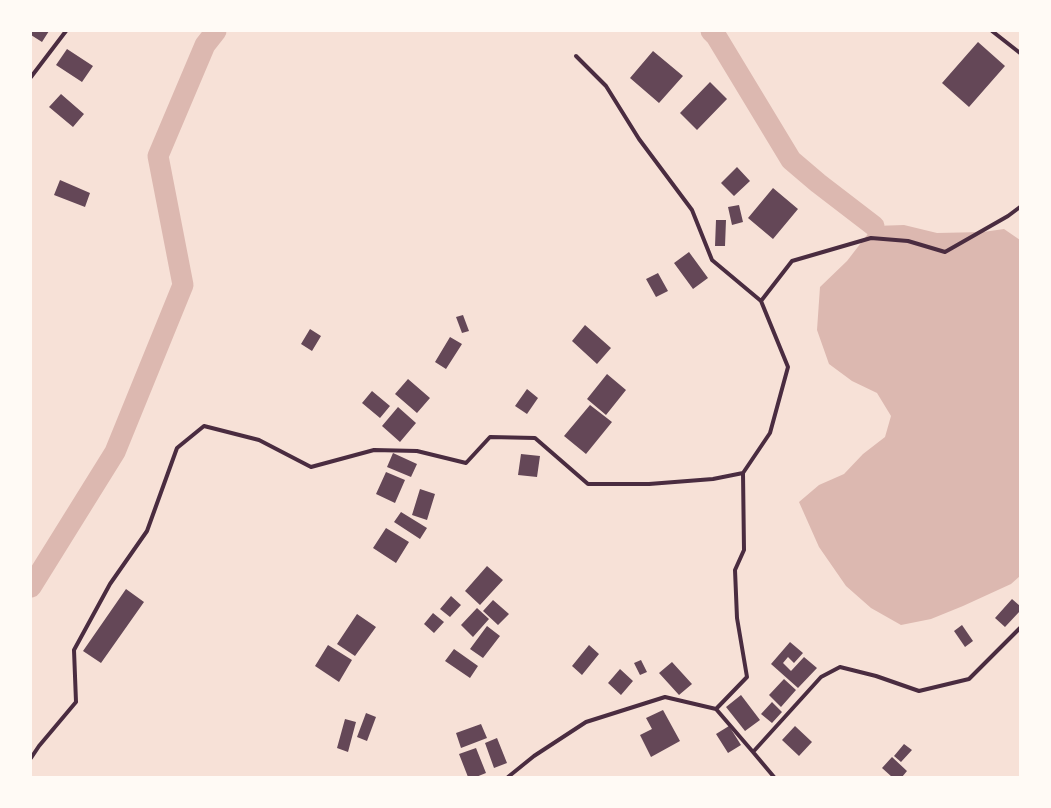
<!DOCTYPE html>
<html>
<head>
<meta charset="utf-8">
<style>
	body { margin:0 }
	#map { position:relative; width:1051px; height:808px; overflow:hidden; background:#f7e1d7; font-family:Raleway,sans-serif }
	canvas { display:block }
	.frame { position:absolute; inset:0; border:32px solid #fffaf5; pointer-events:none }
</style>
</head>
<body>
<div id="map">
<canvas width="1051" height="808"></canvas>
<div class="frame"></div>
</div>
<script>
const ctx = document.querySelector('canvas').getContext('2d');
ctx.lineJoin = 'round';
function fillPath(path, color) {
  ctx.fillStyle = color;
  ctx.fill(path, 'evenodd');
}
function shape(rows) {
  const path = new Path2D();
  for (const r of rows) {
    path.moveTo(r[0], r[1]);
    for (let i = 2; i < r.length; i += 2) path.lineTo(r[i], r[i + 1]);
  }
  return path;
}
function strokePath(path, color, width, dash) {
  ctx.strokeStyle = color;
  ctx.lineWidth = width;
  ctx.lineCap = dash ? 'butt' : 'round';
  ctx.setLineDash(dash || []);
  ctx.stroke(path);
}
fillPath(shape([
	[904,225,937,233,983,232,1004,229,1020,240,1020,576,1011,584,963,606,931,619,901,625,871,608,846,586,819,547,799,502,819,485,844,474,863,454,885,437,891,416,877,393,852,381,829,364,817,330,820,287,847,261,874,226]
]), '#dcb8b0');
strokePath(shape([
	[711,31,716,36,791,160,818,183,874,226],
	[31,587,115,452,183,285,158,156,205,45,216,31]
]), '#dcb8b0', 21);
fillPath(shape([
	[31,31,49,31,42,42,31,35],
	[978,42,1005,66,969,107,942,83],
	[67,49,93,66,82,82,56,65],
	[653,51,683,76,659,103,630,78],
	[710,82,727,99,697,130,680,113],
	[61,94,84,114,73,127,49,107],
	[737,167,750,181,734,196,721,183],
	[60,180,90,193,85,207,54,195],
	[773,188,798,209,773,239,748,218],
	[739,205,743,222,732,225,728,207],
	[716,220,726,220,725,246,715,246],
	[689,252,708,278,693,289,674,263],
	[658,273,668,291,656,297,646,279],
	[463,315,469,331,462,333,456,317],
	[585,325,611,348,597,364,572,341],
	[310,329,321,336,312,351,301,344],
	[450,337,462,344,446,369,435,362],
	[607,374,626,390,606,415,587,399],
	[408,379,430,398,417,413,395,394],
	[527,389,538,398,527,414,515,406],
	[372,391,390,406,380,418,362,403],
	[590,405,612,422,586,454,564,436],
	[398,407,416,423,400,442,382,426],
	[393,453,417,464,411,477,387,467],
	[521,454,540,456,537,477,518,475],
	[386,472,405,480,395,503,376,494],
	[420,489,435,494,427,520,412,515],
	[401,512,427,528,420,539,394,522],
	[386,528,409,542,396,563,373,548],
	[487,566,503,580,480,605,465,591],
	[126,589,144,602,101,663,83,651],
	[451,596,461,605,450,617,440,609],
	[1012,599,1020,606,1020,611,1005,627,995,618],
	[493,600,509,614,498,625,483,611],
	[477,608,489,619,473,637,461,625],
	[433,613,444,622,434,633,424,624],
	[357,614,376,627,355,656,337,644],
	[962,625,973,641,965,647,954,631],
	[487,626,500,636,483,658,470,649],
	[790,642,803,653,794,663,788,657,783,663,791,671,804,657,817,668,798,688,771,664],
	[328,645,352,660,339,682,315,666],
	[589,645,599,654,582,675,572,666],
	[454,649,478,666,470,678,445,661],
	[641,660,647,672,640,675,634,663],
	[672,662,692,684,679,695,659,673],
	[620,669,633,681,621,695,608,683],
	[784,679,796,690,781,707,769,695],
	[741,695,760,720,745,731,726,707],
	[772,702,782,712,772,723,761,714],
	[663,710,680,741,651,757,640,735,652,729,646,718],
	[366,713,376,717,367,741,357,737],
	[345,719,356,722,348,752,337,748],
	[481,724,487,738,461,748,456,733],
	[729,726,741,745,728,753,716,734],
	[795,726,812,742,799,756,782,740],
	[497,738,507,763,494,768,485,743],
	[904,744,912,750,901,762,894,756],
	[476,748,486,773,476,777,468,777,459,754],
	[892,757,907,771,902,777,892,777,882,768]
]), '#644757');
strokePath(shape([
	[992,31,1020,53],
	[576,56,606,86,639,139,692,210,712,260,761,301,788,367,770,433,743,473,744,550,735,570,737,618,747,677,716,709],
	[31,77,66,31],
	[761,301,792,261,871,238,908,241,945,252,1008,216,1020,207],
	[31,758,39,746,76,702,74,650,110,584,147,531,177,448,204,426,259,440,311,467,374,450,417,451,466,463,490,437,535,438,588,484,649,484,713,479,743,473],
	[508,777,534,756,586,722,665,697,716,709,753,752],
	[774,777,753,752,821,677,840,667,876,676,919,691,969,679,1020,628]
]), '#4a2c40', 4);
</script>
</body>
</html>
